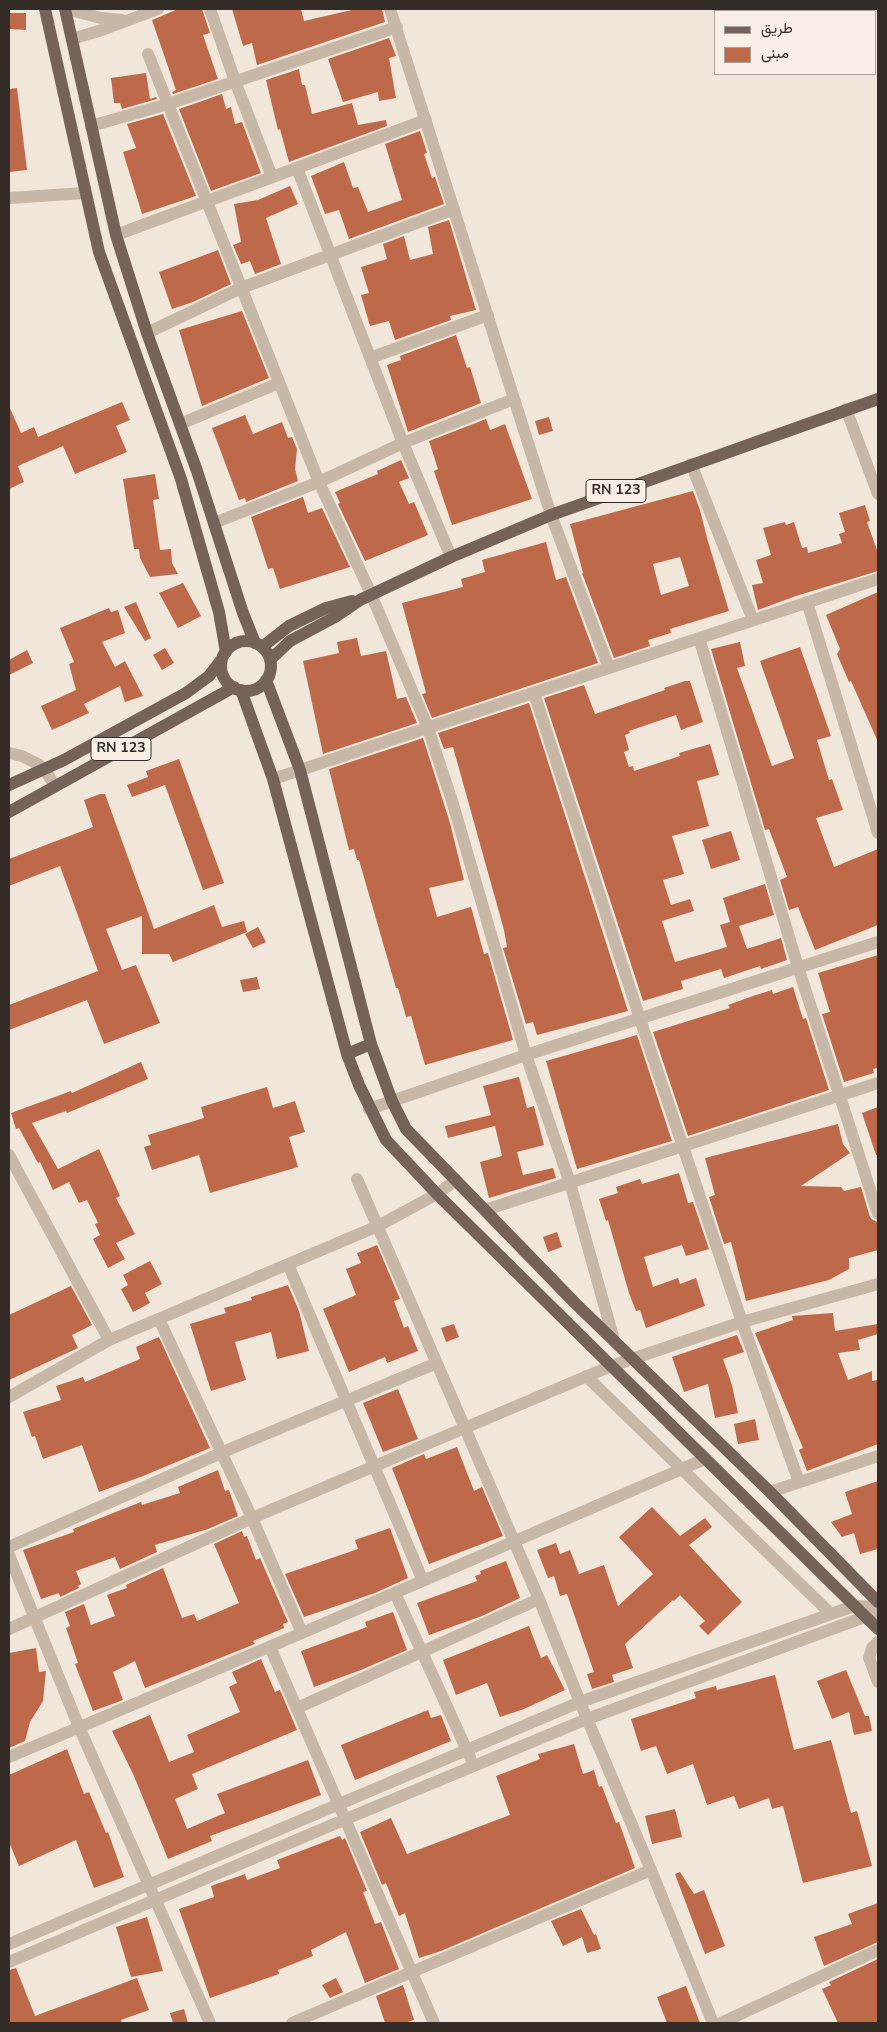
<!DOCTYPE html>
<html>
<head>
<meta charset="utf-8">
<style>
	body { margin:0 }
	#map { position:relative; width:887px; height:2032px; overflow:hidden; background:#f0e6da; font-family:"Nunito Sans",Vazirmatn,sans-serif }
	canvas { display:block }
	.frame { position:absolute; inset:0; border:10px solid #342c27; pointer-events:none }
	.legend { position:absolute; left:714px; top:10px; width:162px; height:65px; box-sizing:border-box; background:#f8f0e6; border:1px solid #aaa29a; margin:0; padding:6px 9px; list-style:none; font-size:15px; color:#342c27 }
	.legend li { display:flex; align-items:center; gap:10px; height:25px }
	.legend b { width:25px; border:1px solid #aaa29a }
</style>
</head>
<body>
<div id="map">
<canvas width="887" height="2032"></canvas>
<div class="frame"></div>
<ul class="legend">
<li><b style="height:6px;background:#756359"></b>طريق</li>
<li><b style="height:14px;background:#be694a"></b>مبنى</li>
</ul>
</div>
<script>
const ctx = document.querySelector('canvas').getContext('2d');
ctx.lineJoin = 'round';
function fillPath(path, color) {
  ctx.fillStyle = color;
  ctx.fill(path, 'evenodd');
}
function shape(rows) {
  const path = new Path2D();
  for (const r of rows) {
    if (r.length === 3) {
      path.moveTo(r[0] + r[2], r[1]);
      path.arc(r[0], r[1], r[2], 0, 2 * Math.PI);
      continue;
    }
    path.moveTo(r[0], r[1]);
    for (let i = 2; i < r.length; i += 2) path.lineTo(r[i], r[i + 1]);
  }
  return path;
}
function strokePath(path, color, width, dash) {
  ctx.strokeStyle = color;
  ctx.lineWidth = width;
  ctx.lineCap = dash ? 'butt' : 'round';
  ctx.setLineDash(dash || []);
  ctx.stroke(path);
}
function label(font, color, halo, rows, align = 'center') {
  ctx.font = font + ' "Nunito Sans",sans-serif';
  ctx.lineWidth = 5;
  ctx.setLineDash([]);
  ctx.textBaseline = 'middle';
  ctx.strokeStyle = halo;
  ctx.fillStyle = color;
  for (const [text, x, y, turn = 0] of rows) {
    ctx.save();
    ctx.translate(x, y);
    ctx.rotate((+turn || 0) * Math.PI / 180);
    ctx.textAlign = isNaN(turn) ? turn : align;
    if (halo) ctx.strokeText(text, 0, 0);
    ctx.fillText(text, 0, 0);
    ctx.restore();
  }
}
fillPath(shape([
	[178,9,202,9,210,33,203,35,218,79,173,94,172,92,176,90,152,20],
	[232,9,301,9,304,21,356,9,382,9,385,22,257,65,252,43,243,46],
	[9,13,26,13,26,30,9,29],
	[389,38,396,56,389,58,396,98,379,101,378,92,343,102,328,59],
	[299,69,302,85,305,85,312,114,352,103,358,125,386,120,387,126,289,162,280,129,278,130,266,80],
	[146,73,150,99,156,97,157,99,122,109,120,103,114,103,111,78],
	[17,88,27,170,9,172,9,89],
	[222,94,226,109,231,107,235,124,242,122,261,173,211,191,179,109],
	[163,114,196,196,142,214,123,152,136,148,127,124],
	[420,131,427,153,424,154,432,178,435,177,444,204,349,239,339,210,325,214,311,176,344,162,353,188,358,187,368,212,402,200,385,144],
	[290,186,298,204,266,218,281,264,255,274,250,261,241,264,233,245,241,242,234,204,258,200],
	[449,220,476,310,450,316,451,320,395,340,389,321,370,326,361,295,369,293,361,267,387,259,383,244,404,236,410,260,433,254,428,227],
	[218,250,231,284,193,302,172,309,159,272],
	[242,311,269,378,202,406,179,330],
	[456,335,467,368,470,367,481,403,408,432,387,365,401,360,400,356],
	[122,402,130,420,116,426,127,452,75,474,63,446,18,466,24,482,9,489,9,406,21,433,34,427,38,437],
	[245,415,253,434,282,422,288,438,292,437,297,449,295,469,298,481,246,502,245,498,239,500,212,428],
	[549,417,553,431,539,435,535,421],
	[486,419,490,430,505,424,532,499,452,525,434,471,438,469,429,441],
	[401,460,409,478,399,482,409,504,414,502,428,535,365,561,338,504,340,503,335,492,378,474,377,471],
	[155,474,159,499,153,500,160,550,171,549,172,563,178,574,150,577,140,558,139,549,134,549,123,479],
	[693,491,700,510,707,538,729,611,670,629,671,633,648,640,650,646,614,658,582,573,583,573,570,524],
	[680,557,689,586,661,595,653,564],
	[303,497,308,513,322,508,350,567,280,589,273,568,268,569,251,517],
	[865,505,870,521,867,522,878,553,878,571,796,596,758,610,752,585,763,583,756,560,771,555,763,528,785,522,786,525,794,522,802,548,807,547,808,553,842,543,839,534,845,532,839,513],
	[546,542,556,580,566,577,598,663,432,718,422,694,426,693,402,603,463,587,461,579,485,572,482,560],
	[183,583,201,616,178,628,159,593],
	[878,592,878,742,851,681,849,682,837,654,840,649,826,615],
	[136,602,151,638,145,641,124,607],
	[109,608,111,612,118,610,125,633,102,642,115,667,125,661,143,696,125,702,120,686,84,704,89,713,52,730,41,706,76,690,69,664,74,662,60,628],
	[357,638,361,656,386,651,397,699,406,697,417,723,323,754,303,661,339,653,337,642],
	[740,642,745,666,737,668,772,766,794,758,760,661,800,647,831,736,817,740,829,780,832,779,843,810,816,818,834,867,878,849,878,925,815,950,798,907,789,910,780,880,787,877,769,829,765,830,711,649],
	[165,648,174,663,162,670,153,655],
	[27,650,33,663,9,675,9,660],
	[685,681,690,681,703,722,681,730,676,715,629,731,630,733,625,735,629,750,624,752,629,767,633,766,634,771,680,756,679,753,710,744,719,775,697,781,709,826,672,836,684,874,663,880,671,905,690,899,694,911,662,921,672,953,675,962,727,947,720,925,730,922,723,898,765,884,774,915,739,926,747,949,781,938,787,960,761,969,760,966,724,978,721,969,681,981,683,989,643,1001,544,698,584,685,595,714,665,690,664,688],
	[529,703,628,1011,537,1035,533,1022,526,1024,503,948,507,947,504,930,453,747,444,749,438,733],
	[423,738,450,823,464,880,429,888,437,917,471,907,484,954,488,953,513,1040,425,1065,411,1016,406,1017,398,988,396,988,359,860,357,860,354,849,349,850,329,769],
	[179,759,224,883,203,890,165,785,132,797,127,785,148,777,146,771],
	[100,794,105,794,154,929,214,905,222,927,244,921,247,932,173,962,169,954,142,954,142,916,106,929,122,970,136,965,160,1023,104,1044,87,1000,9,1030,9,1005,98,971,60,866,9,886,9,859,93,827,84,800],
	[731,831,740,860,711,869,702,840],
	[258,927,266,942,253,948,245,934],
	[878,955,878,1068,873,1069,874,1073,844,1082,822,1014,830,1012,818,973],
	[257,977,260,989,243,992,240,980],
	[793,987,803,1019,806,1018,829,1090,688,1136,653,1032,730,1008,728,1005,756,995,772,990,773,994],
	[637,1035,672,1141,577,1169,546,1061],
	[141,1062,148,1079,67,1113,66,1111,32,1123,58,1169,99,1149,120,1196,116,1198,135,1234,116,1243,125,1259,108,1268,93,1239,100,1235,95,1224,98,1223,87,1200,79,1203,69,1182,53,1190,40,1162,38,1163,19,1128,16,1129,11,1113,71,1091,72,1093],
	[519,1077,527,1108,534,1106,544,1145,517,1152,523,1175,553,1168,556,1178,489,1198,480,1162,502,1156,495,1126,448,1138,445,1126,491,1115,483,1086],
	[267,1087,273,1108,295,1101,305,1132,289,1137,298,1167,210,1193,199,1155,152,1170,144,1147,151,1145,148,1135,204,1118,201,1107],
	[878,1107,878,1155,876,1155,862,1113],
	[838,1124,843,1144,850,1153,801,1186,841,1187,844,1191,861,1187,870,1217,873,1220,878,1222,878,1250,849,1258,849,1269,829,1280,746,1301,731,1242,724,1244,709,1197,715,1195,705,1158],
	[679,1173,688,1203,693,1202,709,1249,686,1256,682,1245,644,1257,653,1287,678,1278,680,1284,696,1278,705,1306,646,1328,640,1310,636,1311,629,1293,608,1220,606,1221,599,1199,618,1193,616,1187,640,1179,642,1184],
	[557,1232,562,1247,548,1252,543,1237],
	[377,1245,400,1299,394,1301,404,1328,408,1326,418,1351,387,1363,385,1357,349,1372,323,1309,356,1295,346,1269,361,1263,357,1253],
	[150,1261,162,1284,145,1293,150,1303,133,1312,121,1289,128,1285,123,1275],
	[288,1285,299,1311,309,1351,277,1359,271,1332,235,1342,246,1380,211,1391,190,1324,226,1313,224,1308,252,1300,251,1297],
	[71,1286,92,1325,72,1335,78,1348,9,1380,9,1315],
	[833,1313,835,1331,878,1324,878,1334,858,1340,860,1350,838,1353,848,1380,872,1371,872,1381,878,1380,878,1444,807,1471,799,1450,803,1448,755,1333,793,1320,792,1316],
	[454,1324,459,1337,446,1342,441,1328],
	[737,1335,744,1352,723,1359,732,1385,738,1413,715,1418,708,1384,684,1392,672,1357],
	[159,1337,210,1448,143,1476,99,1492,82,1445,43,1459,35,1436,32,1437,23,1412,61,1400,56,1386,83,1377,85,1382,140,1359,136,1347],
	[398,1389,418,1439,383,1452,363,1403],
	[755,1419,759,1440,738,1444,734,1424],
	[457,1447,474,1491,482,1487,503,1536,429,1564,392,1468,424,1454,426,1459],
	[218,1470,225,1491,229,1490,238,1516,208,1529,155,1545,157,1552,120,1569,115,1557,76,1571,81,1584,78,1586,79,1588,60,1597,59,1593,41,1599,23,1550,74,1532,73,1529,141,1502,142,1505,180,1493,178,1487],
	[878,1481,878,1549,860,1554,854,1533,842,1537,831,1522,852,1514,845,1492],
	[652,1507,680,1536,705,1518,712,1527,689,1545,742,1602,708,1635,699,1626,705,1621,680,1595,674,1601,673,1600,625,1644,633,1668,612,1675,614,1682,592,1689,587,1674,594,1672,567,1594,560,1596,554,1576,548,1578,537,1550,556,1543,560,1554,570,1550,579,1574,604,1565,618,1606,653,1574,619,1537],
	[390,1528,408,1578,375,1593,304,1617,285,1574,358,1549,355,1540],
	[242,1531,244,1537,247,1536,256,1560,260,1558,288,1622,283,1624,284,1628,253,1641,255,1644,145,1688,135,1661,113,1672,123,1700,93,1711,75,1664,78,1663,66,1628,70,1626,65,1612,84,1604,91,1625,115,1616,107,1595,127,1588,126,1585,163,1568,182,1618,194,1614,197,1621,239,1603,214,1544],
	[506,1561,520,1598,482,1616,429,1635,417,1603,477,1581,475,1576,481,1574,480,1571],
	[393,1612,407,1650,361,1670,314,1687,301,1651,367,1627,365,1622],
	[529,1626,541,1658,547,1655,565,1690,524,1709,500,1717,487,1683,456,1695,443,1660],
	[36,1648,39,1672,46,1671,43,1701,30,1722,25,1741,9,1748,9,1653],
	[261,1659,275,1692,280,1690,297,1730,192,1774,198,1789,175,1799,187,1829,225,1813,217,1794,308,1760,321,1795,210,1836,212,1841,168,1859,134,1776,112,1731,150,1715,169,1762,194,1752,187,1735,240,1712,229,1687,237,1683,232,1672],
	[846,1670,865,1716,869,1716,872,1731,854,1735,849,1712,832,1719,817,1681],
	[775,1675,794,1750,831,1740,851,1813,857,1811,872,1866,803,1883,783,1806,772,1809,769,1798,739,1809,734,1796,707,1805,693,1764,667,1774,656,1746,641,1751,631,1719,696,1698,694,1692,716,1686,717,1690],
	[428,1710,431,1718,441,1715,451,1741,355,1780,341,1745],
	[574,1744,583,1774,594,1770,599,1787,602,1786,616,1823,619,1822,635,1868,441,1951,419,1958,405,1913,399,1916,386,1883,382,1885,360,1832,391,1818,407,1854,510,1815,496,1776,540,1759,538,1754],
	[67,1749,84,1794,89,1792,106,1833,108,1832,124,1877,94,1888,76,1840,19,1866,9,1842,9,1775],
	[675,1809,682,1837,652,1844,645,1816],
	[340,1836,342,1840,345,1838,367,1891,363,1892,375,1924,381,1922,399,1969,365,1983,346,1932,311,1950,313,1956,278,1970,279,1974,210,1998,179,1909,214,1897,211,1886,245,1874,247,1880,280,1868,277,1860],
	[680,1872,694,1894,704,1890,725,1946,705,1954,675,1874],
	[878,1903,878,1942,824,1966,814,1937,852,1924,848,1914],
	[581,1909,594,1935,596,1934,601,1949,587,1953,582,1937,563,1946,551,1921],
	[147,1917,163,1971,131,1977,116,1927],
	[878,1959,878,2023,838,2023,822,1989,831,1985,829,1982],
	[16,1968,35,2016,137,1978,149,2010,121,2020,122,2023,9,2023,9,1970],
	[336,1978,343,1992,330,1998,322,1985],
	[403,1985,414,2020,404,2023,385,2023,376,1996],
	[686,1986,700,2023,667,2023,657,1997],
	[184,2009,188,2023,173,2023,170,2013]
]), '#be694a');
strokePath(shape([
	[66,9,101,18,122,20],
	[210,9,235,81,272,177],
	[390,9,551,515,609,668],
	[72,39,102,30,158,9],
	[148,54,319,482,371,594,428,728,453,804,526,1055,570,1183,614,1340],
	[91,126,168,104,397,27],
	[297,168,403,443,451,557],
	[9,198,85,193],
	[116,235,426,120],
	[147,333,241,288,454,209],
	[370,358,488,315],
	[846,409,878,494],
	[180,424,279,383],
	[691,464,753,620],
	[214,523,319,482,403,443,514,399],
	[807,602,878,833],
	[699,638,798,967,878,1214],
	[534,693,640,1019,742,1322,799,1482],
	[9,753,22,756,38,764,45,770,55,786],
	[273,779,878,579],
	[369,1109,526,1055,878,942],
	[9,1155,109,1340],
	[357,1179,539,1599,580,1702,651,1870,713,2023],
	[485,1210,878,1083],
	[288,1264,423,1581],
	[159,1319,252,1518,302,1633],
	[586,1376,831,1614],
	[9,1397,109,1340,378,1226,437,1194,456,1180],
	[770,1492,878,1456],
	[9,1547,237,1446,437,1363],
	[9,1555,79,1727,210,2023],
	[395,1593,470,1757],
	[9,1629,252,1518,611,1366,742,1322,878,1284],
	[878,1642,872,1648,869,1658,878,1682],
	[270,1647,434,2023],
	[297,1708,539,1599],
	[9,1757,302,1633,705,1459],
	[9,1944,580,1702,854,1606,878,1607],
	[9,1962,346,1819,587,1719,878,1612],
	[292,2023,651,1870],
	[721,2023,878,1950]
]), '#c7b7a7', 12);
strokePath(shape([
	[45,9,99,252,181,479,219,612,226,652],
	[65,9,116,235,147,333,197,471,243,613,255,643],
	[246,666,25],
	[262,647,289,626,326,608,352,601],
	[270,660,290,641,335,617,360,600,451,557,551,515,878,399],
	[266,680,300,770,371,1044,392,1101,406,1129,575,1303,770,1492,878,1602],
	[241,690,273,779,347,1054,359,1085,386,1140,437,1194,878,1629],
	[9,785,64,760,186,693,209,676,222,659],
	[9,812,234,687],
	[347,1054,371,1044]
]), '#756359', 12);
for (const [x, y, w] of [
	[616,491,60],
	[121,749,60]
]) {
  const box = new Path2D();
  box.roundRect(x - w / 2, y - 11.5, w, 23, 4);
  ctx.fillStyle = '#f8f0e6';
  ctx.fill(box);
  strokePath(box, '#342c27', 1);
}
label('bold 14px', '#342c27', null, [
	["RN 123",616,491],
	["RN 123",121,749]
]);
</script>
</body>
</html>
